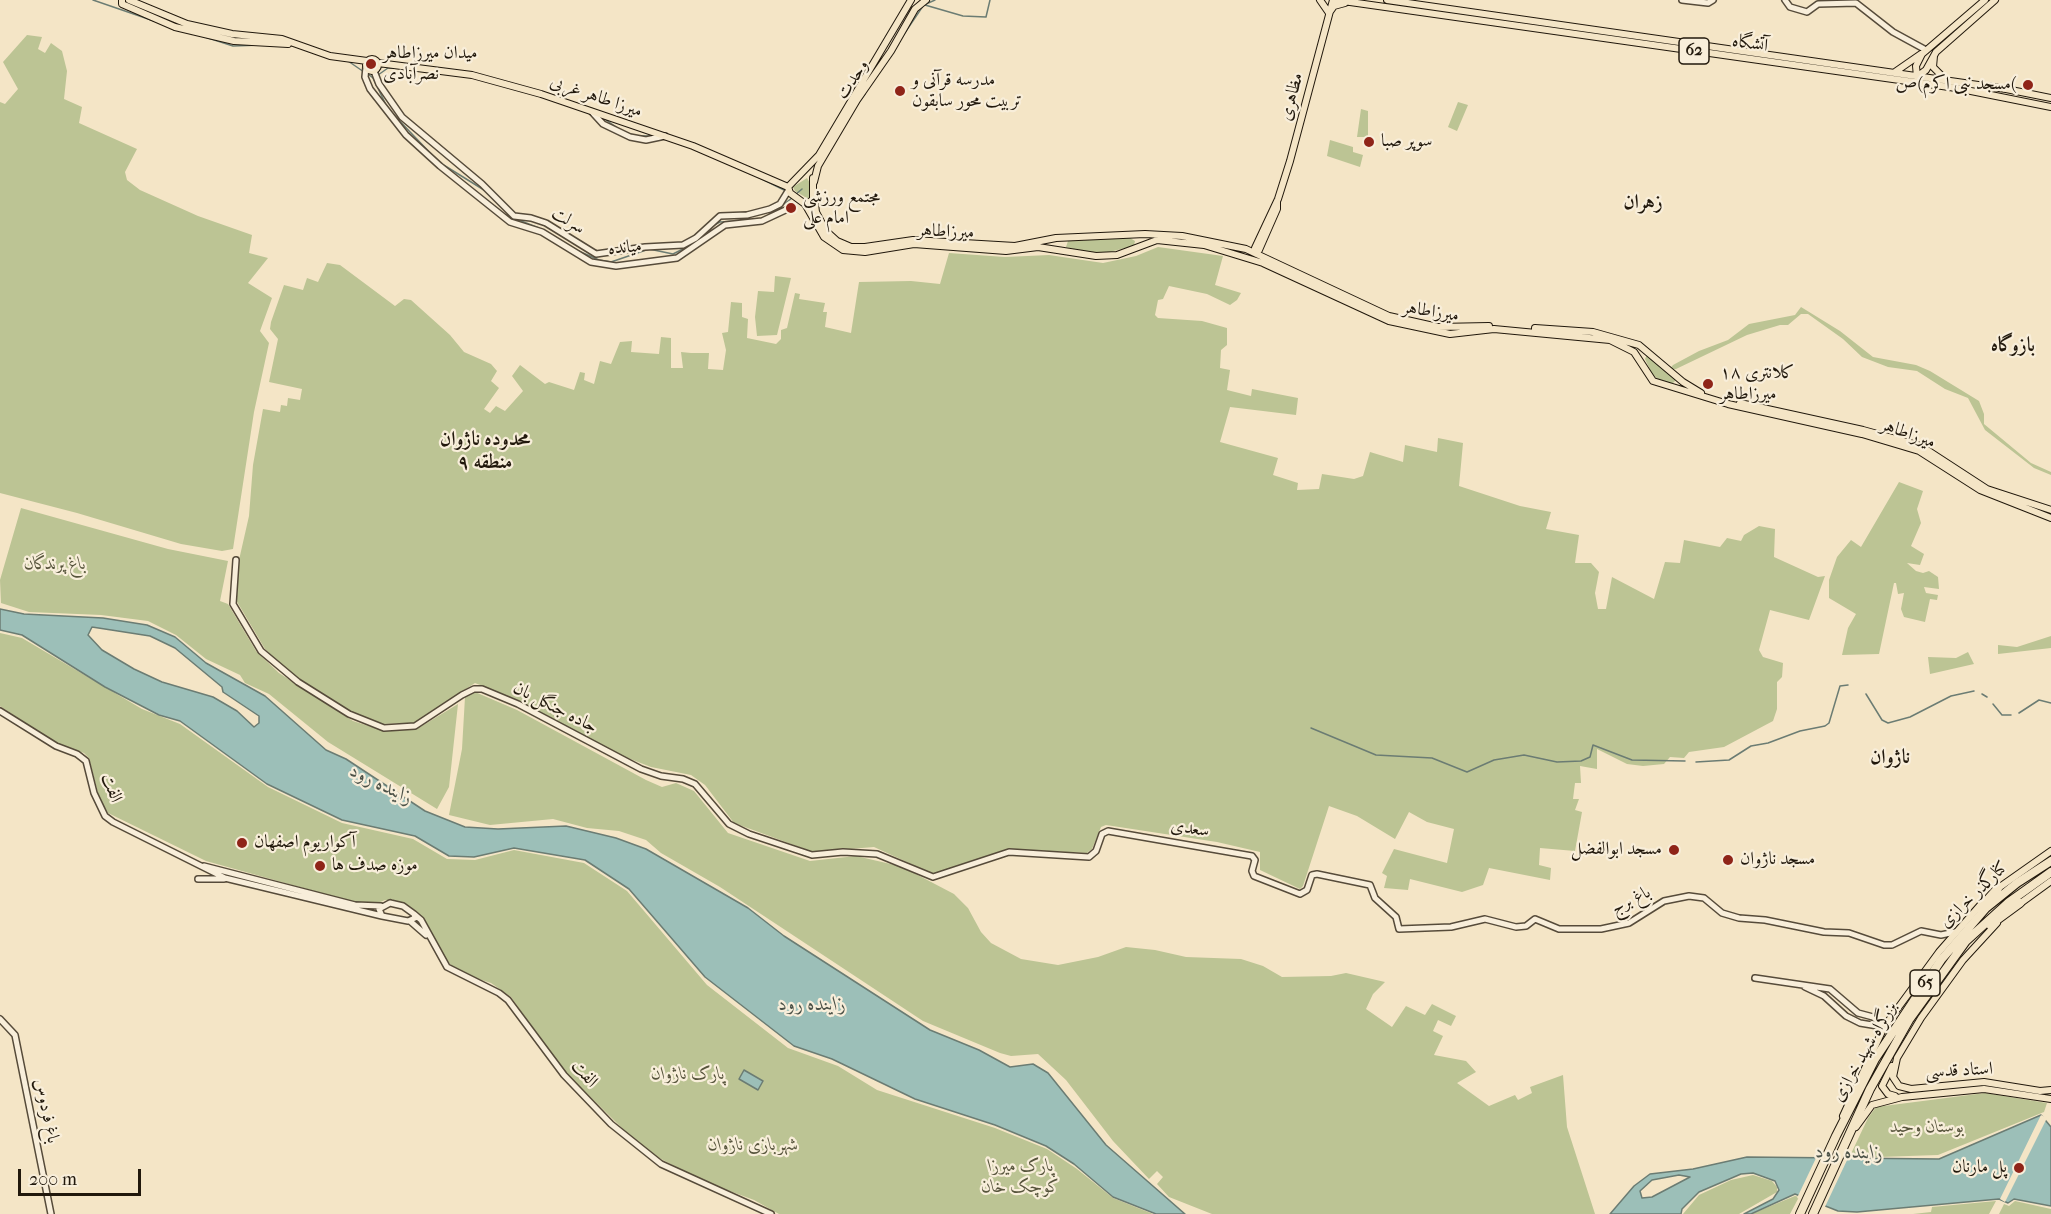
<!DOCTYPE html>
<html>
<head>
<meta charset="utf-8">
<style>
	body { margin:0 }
	#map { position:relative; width:2051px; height:1214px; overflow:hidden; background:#f4e5c6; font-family:"IM FELL French Canon",serif }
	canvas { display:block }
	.scale { position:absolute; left:18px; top:1169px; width:123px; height:27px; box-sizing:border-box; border:3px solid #21180c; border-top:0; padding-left:8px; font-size:18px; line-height:21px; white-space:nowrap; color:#21180c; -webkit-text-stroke:4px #f8eeda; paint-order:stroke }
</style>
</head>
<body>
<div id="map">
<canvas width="2051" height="1214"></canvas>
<div class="scale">200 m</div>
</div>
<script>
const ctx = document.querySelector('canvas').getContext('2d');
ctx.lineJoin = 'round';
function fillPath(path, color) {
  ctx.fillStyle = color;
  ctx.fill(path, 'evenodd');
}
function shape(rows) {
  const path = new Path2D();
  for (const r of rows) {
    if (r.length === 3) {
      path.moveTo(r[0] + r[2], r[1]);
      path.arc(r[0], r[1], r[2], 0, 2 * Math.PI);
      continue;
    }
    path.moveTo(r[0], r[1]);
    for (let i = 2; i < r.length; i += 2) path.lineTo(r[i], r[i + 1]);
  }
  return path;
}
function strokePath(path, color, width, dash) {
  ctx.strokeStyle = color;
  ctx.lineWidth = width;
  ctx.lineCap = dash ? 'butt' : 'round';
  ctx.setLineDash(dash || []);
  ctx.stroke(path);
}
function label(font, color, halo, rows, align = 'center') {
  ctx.font = font + ' "IM FELL French Canon",Amiri,serif';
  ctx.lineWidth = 4.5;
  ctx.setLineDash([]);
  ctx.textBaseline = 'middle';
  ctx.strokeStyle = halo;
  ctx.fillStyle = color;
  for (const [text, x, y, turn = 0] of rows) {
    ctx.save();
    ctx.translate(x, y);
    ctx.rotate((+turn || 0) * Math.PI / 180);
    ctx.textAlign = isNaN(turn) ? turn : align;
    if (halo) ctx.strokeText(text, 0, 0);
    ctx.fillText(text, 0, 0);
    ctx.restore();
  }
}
fillPath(shape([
	[27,35,42,37,38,49,45,53,51,43,62,51,67,71,64,99,82,107,79,123,137,149,125,172,127,180,140,190,198,216,252,235,249,253,268,258,248,283,272,298,260,331,269,343,254,412,233,549,222,551,181,544,77,513,0,493,0,102,5,104,18,89,3,62],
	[1458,102,1468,105,1457,131,1448,127],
	[1361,109,1368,111,1368,137,1357,137],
	[1330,140,1353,147,1353,152,1363,155,1360,167,1327,156],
	[807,178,811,185,810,200,795,191,793,187],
	[1130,238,1135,241,1134,246,1105,253,1085,252,1066,247,1068,241],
	[1158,247,1223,256,1215,285,1241,293,1237,300,1230,305,1207,294,1169,286,1163,299,1158,300,1155,315,1158,318,1202,321,1227,328,1227,345,1221,350,1220,368,1230,370,1227,390,1251,396,1252,389,1298,398,1296,415,1230,407,1220,442,1278,458,1273,475,1298,483,1297,490,1319,489,1322,474,1354,479,1363,476,1370,452,1403,462,1405,445,1437,452,1438,438,1463,443,1459,486,1520,506,1551,512,1546,529,1579,535,1575,563,1591,563,1599,572,1595,593,1598,609,1606,609,1612,577,1654,599,1665,562,1680,563,1684,540,1720,547,1727,538,1741,541,1744,535,1759,526,1775,529,1774,557,1818,577,1825,576,1809,620,1770,610,1759,650,1763,657,1783,663,1782,677,1777,682,1777,709,1773,721,1724,747,1689,752,1684,758,1670,757,1664,764,1643,766,1627,764,1597,749,1597,769,1580,766,1581,783,1575,783,1573,799,1579,799,1575,810,1582,812,1575,851,1540,848,1539,865,1551,868,1550,880,1489,868,1483,885,1462,892,1410,879,1408,890,1384,888,1387,876,1382,873,1394,849,1447,863,1454,829,1427,822,1409,812,1395,839,1357,816,1329,806,1303,886,1300,889,1260,870,1260,852,1217,842,1106,825,1101,827,1092,849,1087,853,1008,849,933,874,874,847,813,852,734,823,705,785,691,775,651,767,620,755,518,700,475,683,414,723,379,724,352,712,287,671,265,649,236,600,239,560,249,516,253,465,263,409,280,412,281,405,287,406,288,398,300,400,302,389,269,382,278,339,270,329,271,322,284,285,303,290,307,278,318,282,327,263,340,265,395,306,404,299,411,300,450,335,464,352,491,364,497,371,491,381,499,388,484,409,490,413,496,406,505,411,523,391,512,376,520,365,545,384,549,382,574,390,580,372,585,373,584,380,594,384,600,361,611,364,620,342,632,341,631,352,659,354,661,337,671,338,671,368,683,368,681,352,691,353,709,353,708,369,723,370,726,350,722,333,728,332,731,302,742,303,742,317,748,319,747,338,776,344,781,339,781,330,787,328,795,293,800,294,799,299,825,303,823,312,827,312,825,327,851,333,859,282,911,281,940,284,949,253,1005,257,1049,255,1103,263,1136,256],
	[775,276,791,278,777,335,757,336,755,317,758,291,774,292],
	[1801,307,1840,331,1873,357,1916,365,1930,371,1979,401,1984,414,1984,424,2031,463,2051,472,2051,475,2034,468,1985,430,1968,398,1945,389,1917,371,1888,367,1862,357,1843,339,1808,314,1801,314,1788,325,1780,325,1747,335,1676,369,1669,370,1673,365,1699,351,1728,340,1749,324,1795,315],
	[1647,355,1676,380,1672,384,1659,380,1652,374,1645,359],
	[1899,482,1923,491,1917,509,1921,523,1911,546,1924,554,1920,565,1907,563,1916,571,1923,573,1929,571,1938,577,1939,589,1924,587,1926,593,1938,595,1937,600,1930,599,1925,622,1904,617,1901,609,1904,593,1898,594,1896,583,1894,583,1879,654,1842,655,1848,628,1856,614,1829,598,1829,580,1837,557,1851,540,1861,547],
	[21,508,168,549,228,561,220,601,228,604,256,651,279,673,353,721,384,731,417,729,458,704,449,787,437,809,328,742,269,694,245,683,240,675,206,659,176,635,148,621,101,615,29,612,1,603,0,580],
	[0,633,22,638,142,709,180,724,268,787,342,823,413,839,447,859,475,860,514,850,584,863,627,891,707,985,788,1048,838,1066,877,1090,995,1128,1047,1149,1077,1169,1113,1198,1153,1214,779,1214,754,1200,708,1183,659,1158,628,1134,563,1070,511,997,491,983,463,974,452,966,442,955,424,919,405,903,385,900,376,904,357,903,206,861,108,813,99,797,89,758,84,753,56,743,0,706],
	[2051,636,2051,648,1998,654,1998,645,2017,647],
	[1968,652,1974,664,1930,674,1928,657,1956,658],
	[475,692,517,710,646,780,662,787,676,783,694,791,728,833,810,861,856,856,895,865,912,872,954,894,968,908,981,932,991,943,1021,959,1058,965,1098,957,1126,947,1155,950,1186,957,1241,959,1263,966,1282,977,1331,976,1346,973,1385,982,1373,994,1366,1009,1392,1027,1406,1006,1425,1015,1432,1004,1456,1016,1451,1026,1438,1020,1433,1031,1443,1036,1434,1055,1466,1061,1476,1072,1457,1083,1489,1106,1515,1095,1518,1100,1532,1093,1530,1087,1563,1075,1567,1127,1595,1214,1212,1214,1169,1197,1157,1184,1163,1177,1157,1171,1149,1179,1113,1141,1066,1080,1038,1054,1011,1056,1000,1053,923,1021,720,887,661,853,646,840,619,831,587,828,553,819,490,825,449,815,462,749,465,697],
	[1985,1093,2047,1103,2044,1112,1938,1155,1849,1158,1868,1118,1876,1107],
	[1753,1175,1772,1181,1777,1187,1777,1192,1739,1214,1683,1214,1699,1195,1731,1180],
	[1795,1196,1799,1197,1790,1214,1751,1214],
	[1996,1201,1989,1214,1913,1214,1931,1212,1932,1207],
	[2015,1201,2051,1209,2051,1214,1999,1214,2004,1204,2009,1206]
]), '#bcc494');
const water = shape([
	[0,609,24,614,103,618,147,625,175,637,206,663,265,696,326,750,346,759,425,811,465,827,498,829,566,826,616,838,646,849,748,908,784,936,930,1030,979,1050,1010,1067,1033,1064,1048,1073,1106,1145,1185,1214,1156,1214,1113,1197,1074,1164,1046,1146,995,1125,915,1099,832,1059,794,1046,705,977,629,889,585,860,514,848,474,857,449,856,415,836,342,820,267,784,180,721,159,715,105,687,22,635,0,630,0,609],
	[92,627,150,636,175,648,222,687,223,692,259,716,259,723,254,727,237,711,213,697,162,682,134,669,102,650,88,635,92,627],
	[744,1070,763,1081,758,1090,739,1079,744,1070],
	[2041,1115,2051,1127,2051,1206,2014,1199,2008,1203,1999,1199,1857,1212,1838,1211,1795,1194,1751,1214,1744,1214,1773,1199,1779,1190,1775,1181,1753,1173,1741,1174,1699,1192,1682,1209,1681,1214,1610,1214,1634,1186,1650,1174,1693,1169,1747,1157,1939,1159,2041,1115],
	[1679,1175,1690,1177,1652,1197,1642,1198,1640,1191,1652,1180,1679,1175]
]);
fillPath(water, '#9cbfb8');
strokePath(water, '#6b7c73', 1.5);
fillPath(shape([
	[2041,1115,2047,1118,2005,1202,2000,1199],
	[1817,1156,1849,1156,1824,1209,1797,1198]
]), '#f4e5c6');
strokePath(shape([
	[93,0,154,21],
	[926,4,935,0],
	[925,5,963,16,986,17,990,0],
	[202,36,233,46,261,45],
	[902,37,923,6],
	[348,61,364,72],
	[401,69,410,70],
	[368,74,373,78,388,109],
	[378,75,388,68,394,68],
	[857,105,865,94],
	[391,112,434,157],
	[606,120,622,131],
	[637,136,654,136],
	[442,164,484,190],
	[756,176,784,190],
	[795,195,802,189],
	[772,213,792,198],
	[516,219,539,228],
	[712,226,720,222,737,221],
	[574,249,599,260,611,262,649,249,673,254,691,245],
	[1866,694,1882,720,1888,723,1910,717,1951,696,1974,691],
	[1982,694,1987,697],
	[1993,704,2002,715,2011,715],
	[2019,713,2039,700,2051,703],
	[1311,728,1376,755,1432,758,1467,772,1494,760,1524,755,1557,762,1581,761,1590,757,1593,745,1632,760,1685,761],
	[1696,762,1729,760,1751,746,1768,743,1800,731,1825,726,1829,723,1840,686,1848,685]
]), '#6b7c73', 1.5);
strokePath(shape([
	[1884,1027,1907,1039]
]), '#d4c6aa', 6, [6, 3]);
const minor = shape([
	[1682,0,1708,3,1713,0],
	[1785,0,1790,7,1807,12,1818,4,1856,3,1893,32,1926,50],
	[366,67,365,77,370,89,406,135,440,166,510,222,542,232,591,262,616,266,677,258,725,225,762,221,792,207],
	[374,71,379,84,402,117,482,184,514,216,531,218,546,223,596,254,645,247,683,245,696,238,720,216,747,215,770,209,780,204,788,191],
	[592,112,603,124,630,137,646,140,665,136],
	[236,560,233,604,261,651,298,682,349,714,384,728,415,726,462,695,474,689,482,689,518,704,641,769,661,776,683,779,695,784,729,824,749,834,812,855,843,852,877,854,933,877,1009,852,1089,857,1096,851,1102,834,1108,831,1252,856,1255,860,1252,871,1254,876,1300,894,1307,890,1312,875,1317,874,1370,885,1375,898,1396,917,1399,929,1451,927,1485,919,1516,927,1526,926,1535,919,1559,929,1601,929,1629,923,1664,901,1689,896,1704,898,1722,913,1739,918,1765,920,1824,932,1849,933,1884,945,1892,945,1921,931,1941,935,1955,932],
	[0,711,56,746,77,754,86,761,94,793,105,816,113,822,225,878,382,916],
	[204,866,355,905,381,906],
	[198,879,224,879],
	[390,903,403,906,414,914,415,918,408,921,382,916,379,909,390,903],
	[414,914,421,920,447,967,499,993,508,1000,564,1075,611,1124,661,1164,771,1214],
	[410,921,426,935],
	[1755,978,1830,989,1858,1013,1873,1017,1884,1027],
	[1805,987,1824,996,1846,1016,1860,1023,1884,1027],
	[0,1019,15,1035,51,1214]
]);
const major = shape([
	[122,0,122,4,175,27,234,41,288,44],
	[129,0,187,24,232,34,282,39,330,56,367,61],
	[911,0,819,155,788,187,790,193,805,204,824,237,843,250,865,252,914,244,1006,251,1038,247,1096,256,1117,255,1157,240,1204,245,1263,263,1389,321,1450,334,1494,329,1610,340,1634,352,1653,381,1728,404,1862,434,1919,451,1980,490,2051,518],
	[1320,0,1329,13,1334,6,1345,3],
	[1336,0,1956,88,2051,107],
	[1387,0,2006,89,2051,98],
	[1934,56,1933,67,1945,79],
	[372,65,6],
	[378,63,472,75,541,94,693,146,788,187],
	[1895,72,1921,54],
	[1918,76,1926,70,1936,52,1995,0],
	[1917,77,1916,66,1922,54,1985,0],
	[814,182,818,166,857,100,891,51,915,9,926,0],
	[814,195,816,212,826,231,837,241,851,247,865,247,913,240,1015,246,1056,238,1145,234,1182,236,1246,249,1389,316,1438,327,1489,326],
	[1277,202,1277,209,1259,250,1255,253,1255,248,1278,199,1290,161,1333,0],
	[805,204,813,200,813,178],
	[1535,328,1593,332,1639,345,1683,382,1701,393],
	[1740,403,1863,430,1921,446,1987,489,2051,510],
	[1997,889,2051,851],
	[2018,905,2051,881],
	[1997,923,1963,960,1921,1018,1897,1058,1893,1077,1899,1086,1911,1089,1984,1082,2040,1091,2051,1090],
	[1892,1066,1882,1086,1888,1094,1895,1096],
	[1843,1116,1884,1027,1939,952,1983,902],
	[1856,1127,1872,1105,1902,1097,1984,1089,2051,1099]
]);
const highway = shape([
	[1981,907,1998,888],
	[1990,925,2020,903],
	[1800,1214,1836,1136,1875,1059,1941,960,1986,908,2017,883,2051,861],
	[1813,1214,1870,1089,1909,1020,1966,941,2009,902,2051,872]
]);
strokePath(minor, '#564b3a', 8);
strokePath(major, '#21180c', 8);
strokePath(highway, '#21180c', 10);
strokePath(minor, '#f8eeda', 5);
strokePath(major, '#f4e5c6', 6);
strokePath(highway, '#f4e5c6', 8);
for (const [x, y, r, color] of [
	[371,64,6,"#8f2418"],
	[2028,85,6,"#8f2418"],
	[900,91,6,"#8f2418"],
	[1369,142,6,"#8f2418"],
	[791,208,6,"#8f2418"],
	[1708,384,6,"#8f2418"],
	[242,843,6,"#8f2418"],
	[1674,850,6,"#8f2418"],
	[1728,860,6,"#8f2418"],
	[320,866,6,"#8f2418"],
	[2019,1168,6,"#8f2418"]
]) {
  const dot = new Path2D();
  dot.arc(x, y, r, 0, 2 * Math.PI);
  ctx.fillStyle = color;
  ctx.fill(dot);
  strokePath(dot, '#f8eeda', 2);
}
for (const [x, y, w] of [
	[1694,51,30],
	[1925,983,30]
]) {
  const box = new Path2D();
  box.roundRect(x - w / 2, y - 13, w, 26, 4.5);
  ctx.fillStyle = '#f8eeda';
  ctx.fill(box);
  strokePath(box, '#21180c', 1.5);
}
label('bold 16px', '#21180c', null, [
	["62",1694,51],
	["65",1925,983]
]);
label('18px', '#21180c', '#f8eeda', [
	["آتشگاه",1750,44,9],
	["وحدت",853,80,-57],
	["میرزا طاهر غربی",596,97,19],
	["مظاهری",1292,97,-75],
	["سرلت",568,221,31],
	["میرزاطاهر",946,232,3],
	["میانده",625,248,-5],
	["میرزاطاهر",1431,312,9],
	["میرزاطاهر",1908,434,20],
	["جاده جنگل بان",555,708,27],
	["الفت",111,788,69],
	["سعدی",1190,829,8],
	["کنارگذر خرازی",1974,895,-44],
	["باغ برج",1631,901,-27],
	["بزرگراه شهید خرازی",1865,1052,-60],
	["استاد قدسی",1959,1071,-3],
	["الفت",584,1074,48],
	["باغ فردوس",46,1111,78]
]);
label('18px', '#21180c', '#f8eeda', [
	["میدان میرزاطاهر",383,54],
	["نصرآبادی",383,75],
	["مدرسه قرآنی و",912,81],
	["تربیت محور سابقون",912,102],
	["مسجد نبی اکرم)ص(",2016,85,"right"],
	["سوپر صبا",1381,142],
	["مجتمع ورزشی",803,198],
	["امام علی",803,219],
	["کلانتری ۱۸",1720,374],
	["میرزاطاهر",1720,395],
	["آکواریوم اصفهان",254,843],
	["مسجد ابوالفضل",1662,850,"right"],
	["مسجد ناژوان",1740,860],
	["موزه صدف ها",332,866],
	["پل مارنان",2007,1168,"right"]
], 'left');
label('italic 18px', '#57543c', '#f8eeda', [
	["باغ پرندگان",55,565],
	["پارک ناژوان",688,1075],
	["بوستان وحید",1927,1128],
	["شهربازی ناژوان",753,1146],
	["پارک میرزا",1021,1167],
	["کوچک خان",1021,1188]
]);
label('bold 20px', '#21180c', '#f8eeda', [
	["زهران",1643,203],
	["بازوگاه",2013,346],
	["محدوده ناژوان",485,440],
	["منطقه ۹",485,463],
	["ناژوان",1890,758]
]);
label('italic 20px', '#4c5248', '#f8eeda', [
	["زاینده رود",381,785,26],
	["زاینده رود",812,1005],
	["زاینده رود",1849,1153,1]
]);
</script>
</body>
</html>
